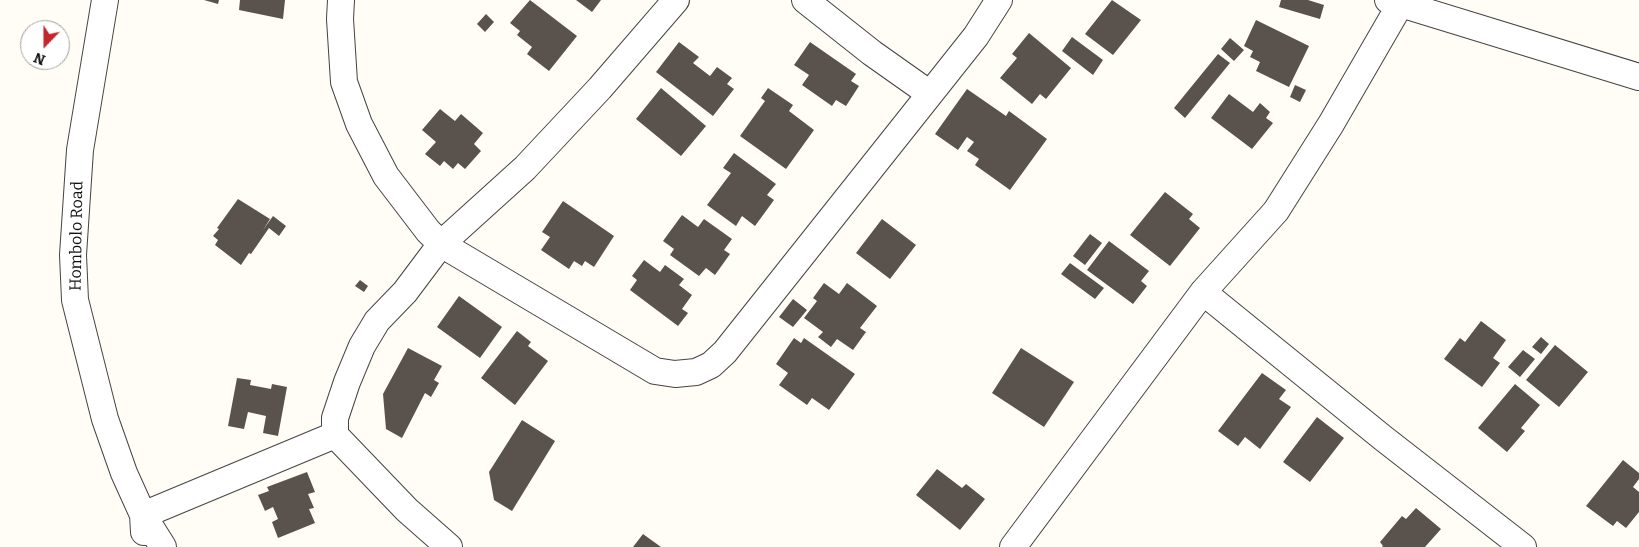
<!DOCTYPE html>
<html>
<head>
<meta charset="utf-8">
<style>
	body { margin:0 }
	#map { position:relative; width:1639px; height:547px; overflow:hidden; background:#fffdf5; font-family:Bitter,serif }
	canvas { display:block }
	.north { position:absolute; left:20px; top:20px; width:50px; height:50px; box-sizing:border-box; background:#fff; border:1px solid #a0a0a0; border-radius:50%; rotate:202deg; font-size:14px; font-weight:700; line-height:20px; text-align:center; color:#111 }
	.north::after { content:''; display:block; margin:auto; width:18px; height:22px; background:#c4262e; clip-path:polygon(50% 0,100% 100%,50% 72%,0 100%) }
</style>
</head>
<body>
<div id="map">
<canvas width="1639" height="547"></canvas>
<div class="north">N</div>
</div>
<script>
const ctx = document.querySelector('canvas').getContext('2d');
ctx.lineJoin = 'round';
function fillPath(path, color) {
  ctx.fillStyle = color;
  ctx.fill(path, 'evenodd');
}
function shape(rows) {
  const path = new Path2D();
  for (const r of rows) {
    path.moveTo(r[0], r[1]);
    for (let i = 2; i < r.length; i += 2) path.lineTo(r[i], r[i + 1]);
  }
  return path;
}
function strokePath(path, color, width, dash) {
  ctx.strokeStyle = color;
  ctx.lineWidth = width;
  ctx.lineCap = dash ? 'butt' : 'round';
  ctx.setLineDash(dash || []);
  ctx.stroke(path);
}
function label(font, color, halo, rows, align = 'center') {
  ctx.font = font + ' Bitter,serif';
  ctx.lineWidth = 5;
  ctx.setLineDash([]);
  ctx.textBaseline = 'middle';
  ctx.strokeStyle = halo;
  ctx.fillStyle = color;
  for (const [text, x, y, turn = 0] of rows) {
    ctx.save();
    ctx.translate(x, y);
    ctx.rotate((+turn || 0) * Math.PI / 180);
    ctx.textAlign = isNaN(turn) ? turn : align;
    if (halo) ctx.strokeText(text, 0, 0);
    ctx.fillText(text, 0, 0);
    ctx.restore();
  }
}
fillPath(shape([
	[204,0,219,0,218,4],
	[240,0,285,0,283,19,239,10],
	[530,0,577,36,549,71,527,54,532,47,517,35,520,31,510,23],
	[576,0,601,0,592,12],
	[1112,0,1141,20,1113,55,1085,34],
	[1281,0,1308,0,1324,5,1320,19,1279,7],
	[486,14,494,22,485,32,477,24],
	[1256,20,1309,46,1289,87,1256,71,1260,62,1250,57,1253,51,1244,46],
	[1029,33,1071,68,1046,99,1040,94,1032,104,1000,78,1017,58,1012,54],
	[1072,37,1103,60,1093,75,1062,51],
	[1230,38,1244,50,1234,61,1221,49],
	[679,42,699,57,693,63,710,76,717,67,732,78,727,84,734,89,713,116,656,72],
	[810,42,856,74,851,81,859,86,846,106,836,100,832,106,802,85,809,75,794,65],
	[1218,54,1230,63,1185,118,1174,108],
	[1295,85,1306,90,1300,102,1290,97],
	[661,88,706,126,681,156,636,119],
	[768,88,793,105,789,111,814,130,786,169,740,136,765,101,761,98],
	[967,89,1006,116,1009,111,1047,139,1010,190,975,165,979,159,967,151,974,142,967,137,958,150,935,134],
	[1229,94,1253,112,1260,103,1270,112,1266,118,1273,123,1252,149,1211,118],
	[440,109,455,121,461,114,483,133,474,144,481,151,465,169,458,163,453,169,444,161,440,166,425,154,436,142,422,130],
	[734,153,776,184,767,195,774,200,755,226,742,216,736,226,707,205,731,173,723,168],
	[1165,192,1193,214,1189,219,1200,228,1170,266,1130,235],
	[238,199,270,219,263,230,273,216,286,226,279,236,269,228,251,254,249,253,241,265,215,245,218,240,213,236,219,229,217,228],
	[563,201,614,236,594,267,585,261,582,266,574,261,569,269,541,250,550,237,542,232],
	[682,215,698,227,704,219,732,239,724,250,730,254,715,275,706,268,699,276,670,255,674,249,663,241],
	[882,219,916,245,890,279,856,253],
	[1090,234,1102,243,1085,265,1073,256],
	[1109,241,1149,271,1141,281,1147,286,1133,304,1087,270],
	[644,260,660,272,665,265,684,279,679,285,692,295,682,309,688,313,678,326,630,290,637,280,632,276],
	[1070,263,1104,288,1095,299,1061,274],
	[360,280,368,286,364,292,355,286],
	[824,283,839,294,847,283,877,306,860,328,866,332,853,350,837,339,831,347,818,337,823,332,804,318,817,301,813,298],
	[459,296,502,327,480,358,437,327],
	[793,299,807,310,793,327,779,317],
	[1481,321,1506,340,1493,358,1500,363,1482,387,1444,359,1460,338,1465,342],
	[517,331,531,342,528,346,548,361,515,405,481,378],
	[1541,337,1549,344,1541,354,1532,347],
	[794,338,801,343,804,338,855,374,829,410,812,398,807,405,779,385,788,373,776,364],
	[1555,345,1588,372,1559,407,1526,380],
	[408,348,442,366,434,380,439,383,431,397,425,393,402,438,386,429,383,394],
	[1021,348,1074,382,1044,427,992,393],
	[1523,350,1535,359,1520,377,1508,367],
	[1262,373,1286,390,1279,399,1291,407,1260,449,1245,437,1238,446,1218,431],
	[237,378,251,380,250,385,271,389,272,384,287,387,278,436,263,433,266,416,248,412,244,429,228,426],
	[1515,384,1540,405,1521,428,1525,431,1507,452,1478,428],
	[1317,417,1344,438,1310,482,1283,462],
	[522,420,555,441,512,511,494,500,489,472],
	[1623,460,1639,473,1639,479,1633,487,1639,492,1639,512,1626,528,1617,521,1613,526,1586,506],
	[937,469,962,488,966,484,985,499,960,530,916,495],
	[307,472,315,492,308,494,314,508,309,509,315,523,278,538,272,522,278,519,273,507,265,511,258,495,269,491,267,487],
	[1416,508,1441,529,1425,547,1382,547,1383,546,1380,542,1402,516,1406,519],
	[643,534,661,547,633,547]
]), '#5a524d');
const minor = shape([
	[105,0,80,150,73,255,75,300,105,419,124,473,143,515,163,547],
	[341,0,340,19,344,82,359,124,386,176,428,231,441,244,655,371,675,374,696,372,711,365,725,352,930,94,976,36,999,0],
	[805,0,872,53,930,94],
	[1388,0,1639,77],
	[1203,292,1383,438,1523,547],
	[144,532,143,515,335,435],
	[449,547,407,510,335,435,335,418,347,382,362,346,377,321,405,292,441,244,525,168,600,88,676,0],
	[1013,547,1203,292,1276,211,1331,124,1401,3]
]);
strokePath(minor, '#444', 28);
strokePath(minor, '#fff', 26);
label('16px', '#111', '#fff', [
	["Hombolo Road",77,236,-89]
]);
</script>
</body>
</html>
